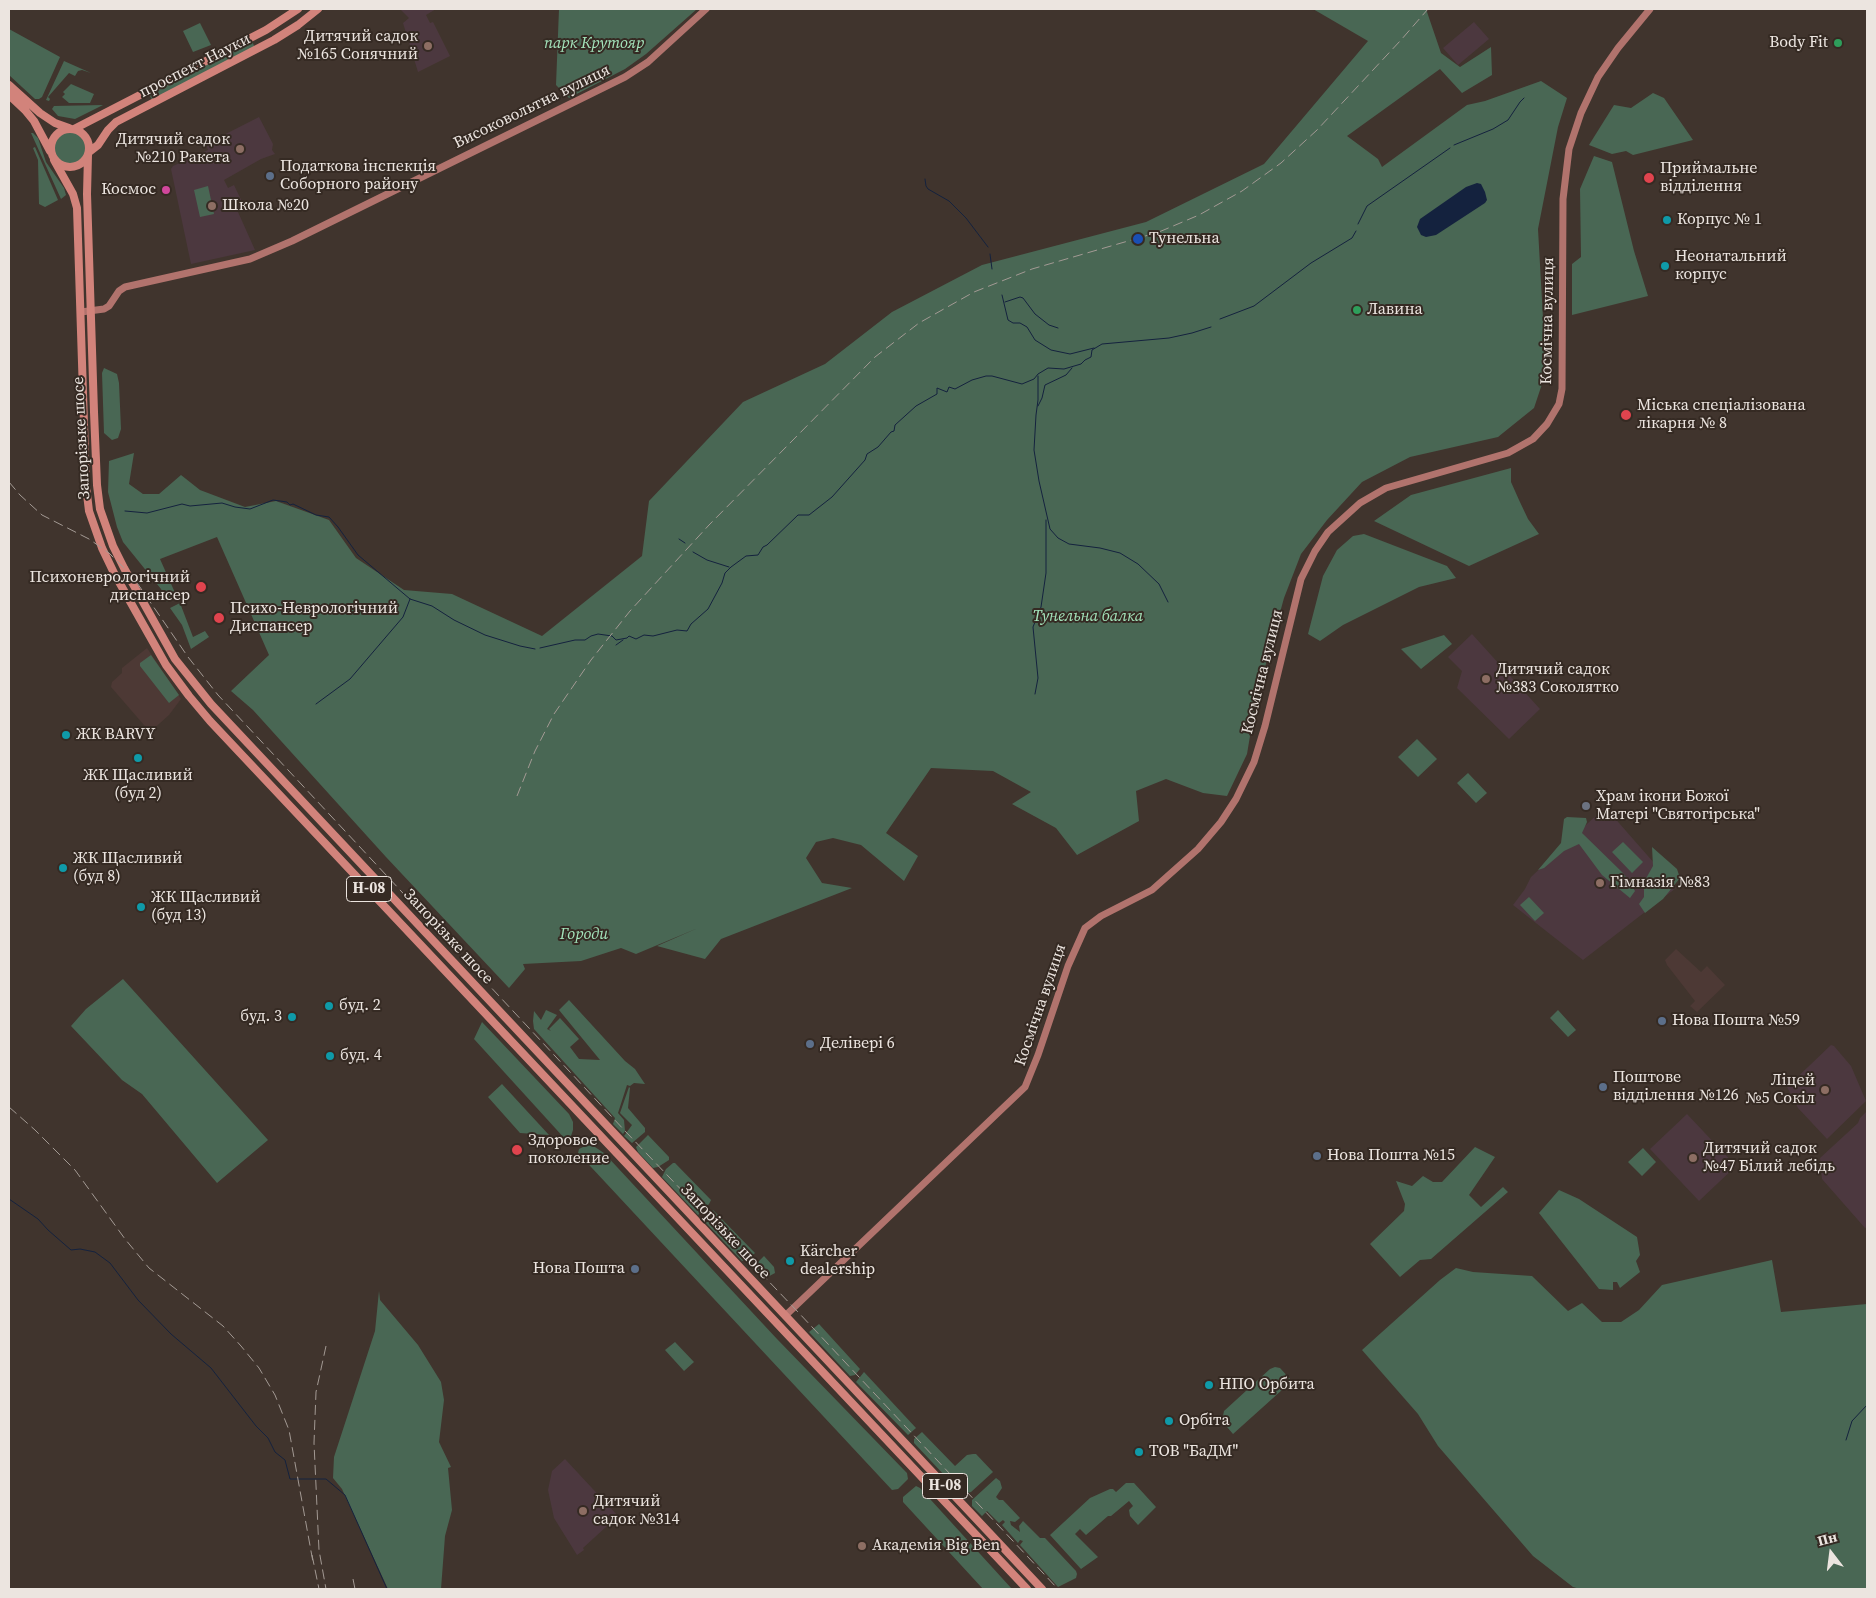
<!DOCTYPE html>
<html>
<head>
<meta charset="utf-8">
<style>
	body { margin:0 }
	#map { position:relative; width:1876px; height:1598px; overflow:hidden; background:#40342d; font-family:"Source Serif 4",serif }
	canvas { display:block }
	.frame { position:absolute; inset:0; border:10px solid #ece5e0; pointer-events:none }
	.north { position:absolute; left:1806px; top:1528px; width:50px; height:50px; -webkit-text-stroke:4px #352a23; paint-order:stroke; rotate:345deg; font-size:14px; font-weight:700; line-height:20px; text-align:center; color:#ece5e0 }
	.north::after { content:''; display:block; margin:auto; width:18px; height:22px; background:#ece5e0; clip-path:polygon(50% 0,100% 100%,50% 72%,0 100%) }
</style>
</head>
<body>
<div id="map">
<canvas width="1876" height="1598"></canvas>
<div class="frame"></div>
<div class="north">Пн</div>
</div>
<script>
const ctx = document.querySelector('canvas').getContext('2d');
ctx.lineJoin = 'round';
function fillPath(path, color) {
  ctx.fillStyle = color;
  ctx.fill(path, 'evenodd');
}
function shape(rows) {
  const path = new Path2D();
  for (const r of rows) {
    if (r.length === 3) {
      path.moveTo(r[0] + r[2], r[1]);
      path.arc(r[0], r[1], r[2], 0, 2 * Math.PI);
      continue;
    }
    path.moveTo(r[0], r[1]);
    for (let i = 2; i < r.length; i += 2) path.lineTo(r[i], r[i + 1]);
  }
  return path;
}
function strokePath(path, color, width, dash) {
  ctx.strokeStyle = color;
  ctx.lineWidth = width;
  ctx.lineCap = dash ? 'butt' : 'round';
  ctx.setLineDash(dash || []);
  ctx.stroke(path);
}
function label(font, color, halo, rows, align = 'center') {
  ctx.font = font + ' "Source Serif 4",serif';
  ctx.lineWidth = 4;
  ctx.setLineDash([]);
  ctx.textBaseline = 'middle';
  ctx.strokeStyle = halo;
  ctx.fillStyle = color;
  for (const [text, x, y, turn = 0] of rows) {
    ctx.save();
    ctx.translate(x, y);
    ctx.rotate((+turn || 0) * Math.PI / 180);
    ctx.textAlign = isNaN(turn) ? turn : align;
    if (halo) ctx.strokeText(text, 0, 0);
    ctx.fillText(text, 0, 0);
    ctx.restore();
  }
}
fillPath(shape([
	[147,648,181,699,169,715,150,732,111,687,112,682,122,673,122,668],
	[1676,949,1701,972,1707,966,1725,985,1697,1012,1690,1006,1695,1001,1667,965,1665,960]
]), '#4d3935');
fillPath(shape([
	[400,9,436,9,426,15,430,23,433,22,450,56,418,72,403,23,409,18],
	[1474,22,1489,39,1458,65,1443,48],
	[259,117,273,144,272,150,275,154,261,159,224,180,228,188,234,185,245,208,238,212,255,250,191,264,171,169,173,166,208,150,206,144],
	[1472,634,1540,709,1509,739,1457,688,1462,671,1448,657],
	[1605,807,1676,888,1583,960,1513,905,1525,889,1531,877],
	[1831,1045,1834,1046,1851,1066,1866,1101,1827,1139,1798,1108,1787,1087],
	[1867,1111,1867,1227,1865,1228,1822,1179,1820,1158,1858,1123,1860,1118],
	[1687,1114,1736,1166,1699,1201,1650,1149],
	[565,1459,618,1516,583,1548,584,1550,577,1555,554,1518,548,1490,552,1471]
]), '#4c383f');
fillPath(shape([
	[559,9,697,9,646,54,625,69,569,98,556,85],
	[1313,9,1426,9,1441,53,1460,67,1491,47,1492,75,1462,93,1440,69,1347,136,1378,159,1382,167,1467,105,1485,101,1541,81,1567,98,1558,127,1538,229,1546,372,1534,408,1498,437,1410,457,1362,482,1327,520,1301,554,1284,598,1256,700,1247,754,1227,796,1203,793,1166,779,1136,791,1139,821,1077,855,1056,828,1012,804,1031,792,993,771,931,768,886,833,918,856,904,881,861,845,833,838,816,842,806,858,822,883,852,888,721,939,705,959,657,946,698,928,636,954,621,948,581,961,523,964,525,969,509,988,386,857,253,710,231,691,269,655,217,537,160,559,176,595,167,602,161,589,123,542,117,527,108,492,109,461,134,453,129,484,143,494,159,494,181,475,200,490,245,507,276,501,329,520,356,558,404,590,452,594,542,636,642,556,649,501,743,402,825,364,892,312,982,265,1146,222,1264,164,1368,41],
	[200,23,211,45,193,52,183,31],
	[9,29,60,57,42,97,39,99,35,99,9,75],
	[252,41,255,48,152,100,149,94],
	[64,61,91,73,82,70,78,71,75,76,69,73,48,97,50,99,49,101,46,100],
	[71,84,94,94,90,103,69,103,62,97,65,94,63,92],
	[1653,93,1664,98,1693,140,1633,155,1626,151,1612,154,1589,145,1614,105,1631,108],
	[103,105,75,119,58,116,52,109,54,106],
	[69,148,17],
	[31,133,33,133,38,138,46,162,64,188,66,195,61,199],
	[35,147,58,200,45,207,39,204,38,160,33,148],
	[1594,156,1612,162,1634,251,1648,296,1572,315,1572,264,1581,257,1580,189],
	[208,186,214,214,200,217,194,190],
	[104,368,117,374,119,383,121,429,118,438,112,440,104,433,102,373],
	[1511,468,1511,482,1519,500,1528,519,1539,534,1469,566,1374,521,1411,495],
	[1364,534,1447,566,1456,578,1419,587,1343,625,1320,641,1308,634,1323,576,1337,550,1353,536],
	[180,603,193,637,205,631,209,637,191,649,182,625,170,608],
	[1444,635,1452,644,1421,669,1401,649],
	[151,655,179,695,169,703,140,666,140,663],
	[1417,739,1437,759,1418,777,1398,757],
	[1468,773,1487,793,1476,803,1457,783],
	[1567,817,1586,818,1587,822,1582,833,1623,873,1632,886,1635,891,1630,898,1602,875,1579,844,1564,851,1544,868,1538,870,1561,843,1564,819],
	[1623,842,1643,862,1632,873,1612,852],
	[1652,847,1677,869,1680,878,1663,899,1645,913,1639,904,1644,897,1644,882,1653,866],
	[1529,897,1544,913,1535,921,1520,905],
	[123,979,268,1140,217,1183,142,1094,122,1080,71,1026,86,1009],
	[569,1000,625,1061,635,1069,645,1084,634,1083,630,1086,627,1085,618,1113,624,1120,625,1131,623,1134,613,1124,615,1118,534,1029,533,1021,534,1011,541,1020,546,1010,557,1015,547,1029,551,1031,549,1029,560,1018,579,1039,570,1047,579,1059,600,1060,559,1010],
	[1558,1010,1576,1030,1568,1037,1550,1018],
	[482,1022,569,1114,573,1122,573,1130,571,1136,566,1140,474,1039],
	[502,1084,549,1135,520,1133,488,1097],
	[629,1087,630,1088,628,1108,645,1128,645,1132,632,1143,624,1136,632,1125,620,1113],
	[648,1135,669,1157,669,1160,658,1167,653,1168,638,1152,636,1147],
	[587,1145,595,1147,604,1153,777,1339,904,1470,907,1473,908,1479,898,1489,892,1490,578,1153,579,1149],
	[1475,1147,1495,1157,1469,1195,1481,1207,1503,1187,1508,1192,1431,1259,1420,1260,1400,1277,1370,1244,1404,1211,1405,1204,1396,1181,1412,1186,1423,1176,1433,1182,1442,1182],
	[1643,1148,1656,1162,1642,1176,1628,1162],
	[673,1163,675,1163,711,1200,709,1204,698,1215,662,1177,666,1169],
	[1559,1190,1579,1199,1637,1237,1640,1255,1636,1261,1640,1272,1620,1288,1617,1282,1613,1282,1613,1290,1599,1289,1539,1213],
	[713,1210,755,1253,747,1260,742,1261,704,1221,705,1217],
	[764,1256,774,1267,775,1273,764,1279,752,1268],
	[1772,1260,1781,1312,1867,1304,1867,1589,1580,1589,1573,1587,1533,1556,1438,1446,1418,1414,1362,1350,1440,1280,1456,1268,1473,1272,1532,1276,1568,1311,1582,1303,1602,1322,1621,1322,1639,1310,1662,1285],
	[379,1291,380,1300,418,1345,441,1382,444,1400,439,1442,451,1467,448,1468,452,1510,445,1536,441,1589,388,1589,342,1489,333,1478,334,1457,375,1331],
	[819,1324,860,1369,855,1375,850,1376,809,1332],
	[675,1342,694,1362,684,1371,665,1350],
	[1275,1367,1280,1368,1292,1381,1233,1434,1222,1421,1224,1411,1270,1369],
	[864,1372,916,1428,908,1435,856,1382],
	[922,1432,955,1466,967,1455,973,1454,976,1454,993,1472,971,1492,962,1494,914,1443,914,1439],
	[996,1478,1000,1481,1002,1488,996,1497,999,1500,1003,1500,1020,1518,1015,1522,1010,1521,1011,1525,1020,1532,1019,1526,1023,1521,1040,1538,1045,1538,1076,1571,1077,1574,1076,1578,1058,1587,1020,1545,1023,1541,1020,1540,1018,1543,1002,1525,1005,1522,1003,1520,999,1523,987,1511,982,1516,972,1506,972,1500],
	[1126,1483,1134,1483,1156,1507,1138,1525,1130,1516,1129,1510,1133,1506,1129,1501,1111,1516,1108,1516,1086,1535,1080,1529,1075,1534,1098,1557,1081,1569,1050,1535,1090,1498,1110,1489,1113,1489,1116,1492],
	[916,1486,920,1488,1012,1589,983,1589,903,1502,903,1497]
]), '#496754');
fillPath(shape([
	[1477,183,1481,184,1485,192,1487,200,1485,203,1436,235,1426,237,1421,235,1417,227,1420,219,1466,187]
]), '#14223e');
strokePath(shape([
	[1454,145,1493,129,1508,120,1520,102,1524,98],
	[925,179,926,186,928,189,949,201,966,218,988,247],
	[1358,224,1367,206,1450,148],
	[990,254,992,269],
	[1002,295,1008,320,1013,323,1020,323,1027,327,1035,340,1051,350,1070,354,1094,348],
	[1005,302,1020,297,1023,298,1035,314,1049,325,1058,328],
	[1220,319,1254,306,1311,263,1352,238,1356,231],
	[1038,376,1038,400,1036,415,1034,450,1039,481,1050,529,1058,538,1069,544,1100,548,1120,553,1138,564,1159,584,1168,602],
	[1038,406,1042,398,1045,385,1066,375,1072,368],
	[125,511,147,513,182,504,190,506,222,503,235,507,250,509,273,500,287,502,290,505,293,504,316,515,329,517,338,527,358,555,410,599,432,606,454,620,485,635,520,646,535,649],
	[679,539,685,543],
	[693,552,707,560,729,567],
	[616,645,623,640],
	[540,648,575,640,585,640,591,636,598,634,612,636,616,640,627,638,629,636,636,639,644,635,653,636,677,630,687,631,691,624,708,609,722,583,725,573,731,567,746,556,758,555,763,547,767,545,798,515,809,515,832,497,865,460,867,454,878,447,891,432,894,431,895,425,916,406,937,394,937,388,947,392,949,387,955,389,972,380,986,376,992,376,1022,384,1034,379,1038,374,1048,368,1064,369,1081,364,1085,360,1091,357,1092,350,1102,344,1169,338,1192,333,1211,327],
	[1035,694,1038,678,1033,627,1041,607,1046,573,1046,520],
	[316,704,350,679,403,617,410,599],
	[9,1199,38,1219,48,1230,71,1250,80,1249,95,1252,110,1263,138,1300,171,1334,211,1368,256,1426,268,1438,275,1452,285,1460,290,1479,326,1479,345,1495,387,1589],
	[1846,1440,1852,1421,1867,1405]
]), '#14223e', 1);
strokePath(shape([
	[81,312,104,309,109,306,119,291,125,287,250,259,292,241,625,77,648,62,706,9],
	[786,1315,1025,1087,1038,1055,1068,966,1085,928,1101,916,1152,890,1198,849,1221,822,1236,799,1254,762,1265,726,1301,579,1315,551,1328,532,1360,503,1386,488,1508,453,1533,439,1547,424,1559,404,1562,389,1563,199,1569,149,1581,113,1598,77,1618,48,1650,9]
]), '#b1736d', 7);
strokePath(shape([
	[9,85,40,113,55,123,69,128],
	[9,95,25,110,34,121,50,151],
	[70,148,19],
	[74,129,266,30,298,9],
	[89,152,98,145,108,130,116,122,274,40,298,25,318,9],
	[88,155,87,194,94,412,97,485,100,509,113,546,124,568,175,659,211,704,1042,1589],
	[54,160,73,194,77,208,86,486,89,511,102,548,114,573,166,665,189,696,210,721,1027,1589]
]), '#d2837b', 8);
strokePath(shape([
	[9,482,20,495,42,515,89,539,109,553,133,577,188,657,218,695,626,1132,798,1312,1058,1589],
	[517,796,535,751,554,714,591,660,630,611,709,525,875,357,919,323,974,292,1032,269,1159,232,1199,215,1242,191,1281,163,1317,130,1401,40,1428,9],
	[9,1107,35,1130,75,1170,125,1239,149,1268,223,1326,241,1346,259,1368,275,1395,289,1430,313,1562],
	[326,1346,316,1392,314,1443,319,1550,326,1589],
	[312,1555,319,1589],
	[353,1579,355,1589]
]), '#a39a94', 1, [10, 5]);
for (const [x, y, r, color] of [
	[1838,43,5,"#2e9e5b"],
	[428,46,5,"#8d6e63"],
	[240,149,5,"#8d6e63"],
	[270,176,5,"#5c6f8a"],
	[1649,178,6,"#e0444e"],
	[166,190,5,"#d1479c"],
	[212,206,5,"#8d6e63"],
	[1667,220,5,"#0f9aa8"],
	[1138,239,6,"#1a4fb4"],
	[1665,266,5,"#0f9aa8"],
	[1357,310,5,"#2e9e5b"],
	[1626,415,6,"#e0444e"],
	[201,587,6,"#e0444e"],
	[219,618,6,"#e0444e"],
	[1486,679,5,"#8d6e63"],
	[66,735,5,"#0f9aa8"],
	[138,758,5,"#0f9aa8"],
	[1586,806,5,"#6b7280"],
	[63,868,5,"#0f9aa8"],
	[1600,883,5,"#8d6e63"],
	[141,907,5,"#0f9aa8"],
	[329,1006,5,"#0f9aa8"],
	[292,1017,5,"#0f9aa8"],
	[1662,1021,5,"#5c6f8a"],
	[810,1044,5,"#5c6f8a"],
	[330,1056,5,"#0f9aa8"],
	[1603,1087,5,"#5c6f8a"],
	[1825,1090,5,"#8d6e63"],
	[517,1150,6,"#e0444e"],
	[1317,1156,5,"#5c6f8a"],
	[1693,1158,5,"#8d6e63"],
	[790,1261,5,"#0f9aa8"],
	[635,1269,5,"#5c6f8a"],
	[1209,1385,5,"#0f9aa8"],
	[1169,1421,5,"#0f9aa8"],
	[1139,1452,5,"#0f9aa8"],
	[583,1511,5,"#8d6e63"],
	[862,1546,5,"#8d6e63"]
]) {
  const dot = new Path2D();
  dot.arc(x, y, r, 0, 2 * Math.PI);
  ctx.fillStyle = color;
  ctx.fill(dot);
  strokePath(dot, '#352a23', 2);
}
for (const [x, y, w] of [
	[369,889,45],
	[945,1486,45]
]) {
  const box = new Path2D();
  box.roundRect(x - w / 2, y - 12.5, w, 25, 4);
  ctx.fillStyle = '#352a23';
  ctx.fill(box);
  strokePath(box, '#ece5e0', 1);
}
label('bold 15px', '#ece5e0', null, [
	["Н-08",369,889],
	["Н-08",945,1486]
]);
label('16px', '#ece5e0', '#352a23', [
	["Дитячий садок",418,37,"right"],
	["№165 Сонячний",418,55,"right"],
	["Body Fit",1828,43,"right"],
	["Дитячий садок",230,140,"right"],
	["№210 Ракета",230,158,"right"],
	["Податкова інспекція",280,167],
	["Соборного району",280,185],
	["Приймальне",1660,169],
	["відділення",1660,187],
	["Космос",156,190,"right"],
	["Школа №20",222,206],
	["Корпус № 1",1677,220],
	["Тунельна",1149,239],
	["Неонатальний",1675,257],
	["корпус",1675,275],
	["Лавина",1367,310],
	["Міська спеціалізована",1637,406],
	["лікарня № 8",1637,424],
	["Психоневрологічний",190,578,"right"],
	["диспансер",190,596,"right"],
	["Психо-Неврологічний",230,609],
	["Диспансер",230,627],
	["Дитячий садок",1496,670],
	["№383 Соколятко",1496,688],
	["ЖК BARVY",76,735],
	["ЖК Щасливий",138,776,"center"],
	["(буд 2)",138,794,"center"],
	["Храм ікони Божої",1596,797],
	["Матері \"Святогірська\"",1596,815],
	["ЖК Щасливий",73,859],
	["(буд 8)",73,877],
	["Гімназія №83",1610,883],
	["ЖК Щасливий",151,898],
	["(буд 13)",151,916],
	["буд. 2",339,1006],
	["буд. 3",282,1017,"right"],
	["Нова Пошта №59",1672,1021],
	["Делівері 6",820,1044],
	["буд. 4",340,1056],
	["Поштове",1613,1078],
	["відділення №126",1613,1096],
	["Ліцей",1815,1081,"right"],
	["№5 Сокіл",1815,1099,"right"],
	["Здоровое",528,1141],
	["поколение",528,1159],
	["Дитячий садок",1703,1149],
	["№47 Білий лебідь",1703,1167],
	["Нова Пошта №15",1327,1156],
	["Kärcher",800,1252],
	["dealership",800,1270],
	["Нова Пошта",625,1269,"right"],
	["НПО Орбита",1219,1385],
	["Орбіта",1179,1421],
	["ТОВ \"БаДМ\"",1149,1452],
	["Дитячий",593,1502],
	["садок №314",593,1520],
	["Академія Big Ben",872,1546]
], 'left');
label('italic 16px', '#a4e5bc', '#352a23', [
	["парк Крутояр",594,44],
	["Тунельна балка",1088,617],
	["Городи",584,935]
]);
label('16px', '#ece5e0', '#352a23', [
	["проспект Науки",195,66,-27],
	["Високовольтна вулиця",532,107,-26],
	["Космічна вулиця",1548,321,-89],
	["Запорізьке шосе",82,438,-93],
	["Космічна вулиця",1263,672,-76],
	["Запорізьке шосе",448,937,47],
	["Космічна вулиця",1041,1005,-71],
	["Запорізьке шосе",725,1232,47]
]);
</script>
</body>
</html>
